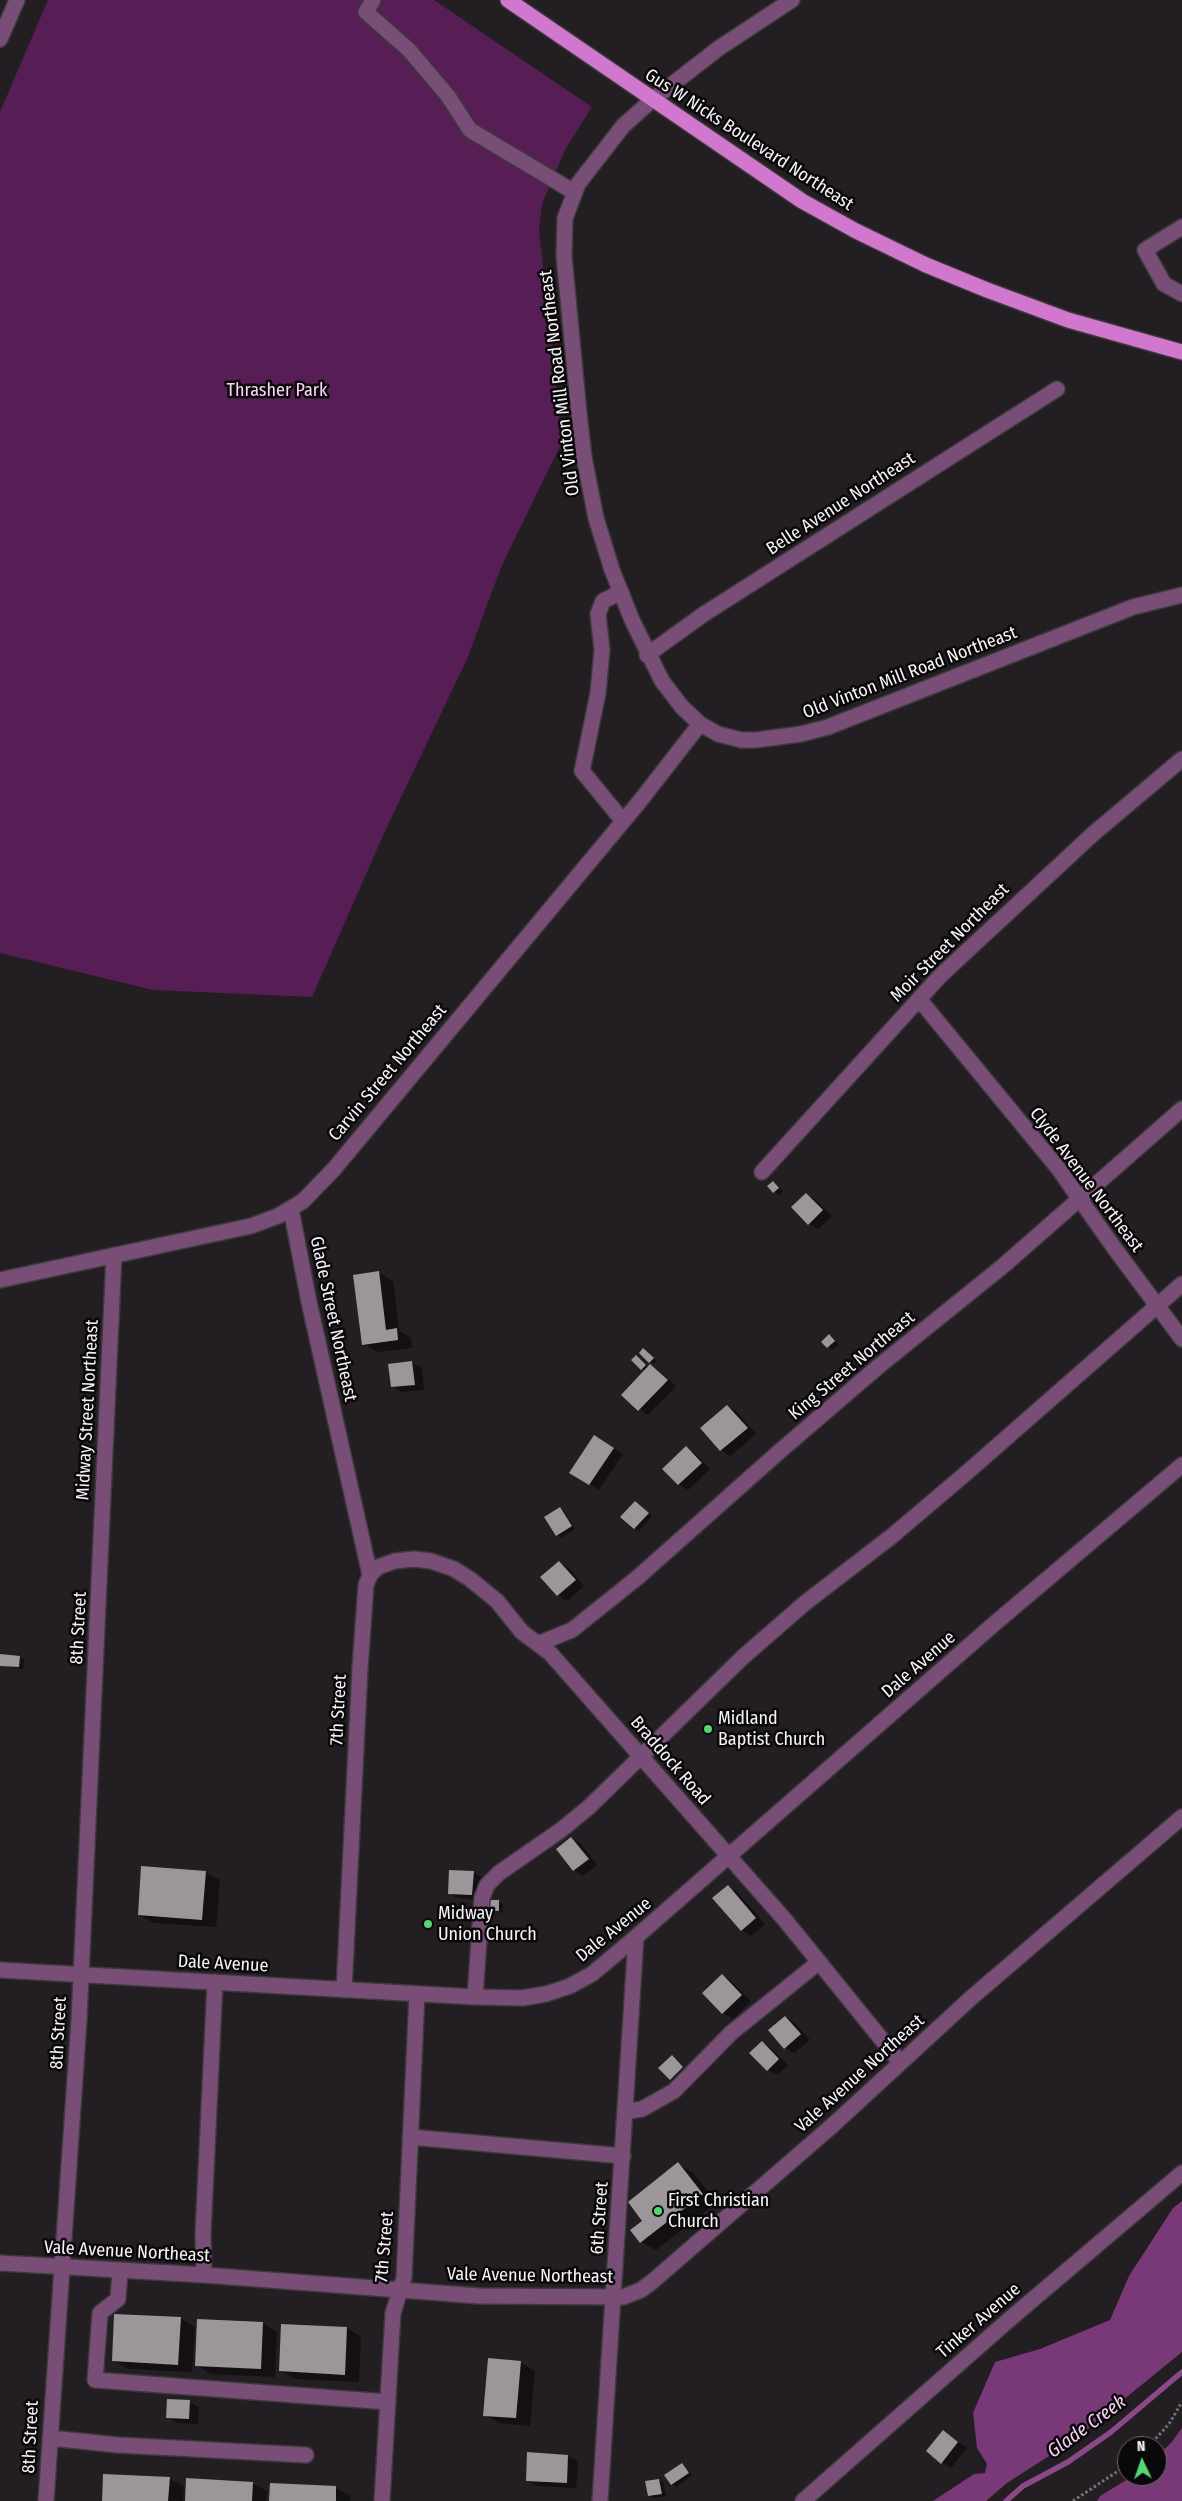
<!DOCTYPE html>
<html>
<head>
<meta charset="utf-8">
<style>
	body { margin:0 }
	#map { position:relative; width:1182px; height:2501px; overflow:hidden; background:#221e22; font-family:"Fira Sans Condensed",sans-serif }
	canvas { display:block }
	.north { position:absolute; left:1117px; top:2436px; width:50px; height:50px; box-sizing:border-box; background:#0a080a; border:1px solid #696669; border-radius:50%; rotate:357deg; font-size:14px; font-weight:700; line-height:20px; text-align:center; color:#f7f4f7 }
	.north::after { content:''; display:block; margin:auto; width:18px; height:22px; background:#54d672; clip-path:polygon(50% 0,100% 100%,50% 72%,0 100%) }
</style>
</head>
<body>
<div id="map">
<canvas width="1182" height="2501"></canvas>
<div class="north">N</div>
</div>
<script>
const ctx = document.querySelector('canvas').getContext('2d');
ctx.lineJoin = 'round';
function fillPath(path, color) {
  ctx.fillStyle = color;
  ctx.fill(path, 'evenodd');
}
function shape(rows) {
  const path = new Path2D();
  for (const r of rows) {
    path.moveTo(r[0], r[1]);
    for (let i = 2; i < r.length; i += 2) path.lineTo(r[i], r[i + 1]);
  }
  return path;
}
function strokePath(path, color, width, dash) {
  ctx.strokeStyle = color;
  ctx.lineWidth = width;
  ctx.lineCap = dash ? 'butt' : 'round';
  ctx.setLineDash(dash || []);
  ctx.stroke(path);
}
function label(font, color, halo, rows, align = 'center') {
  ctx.font = font + ' "Fira Sans Condensed",sans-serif';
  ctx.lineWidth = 5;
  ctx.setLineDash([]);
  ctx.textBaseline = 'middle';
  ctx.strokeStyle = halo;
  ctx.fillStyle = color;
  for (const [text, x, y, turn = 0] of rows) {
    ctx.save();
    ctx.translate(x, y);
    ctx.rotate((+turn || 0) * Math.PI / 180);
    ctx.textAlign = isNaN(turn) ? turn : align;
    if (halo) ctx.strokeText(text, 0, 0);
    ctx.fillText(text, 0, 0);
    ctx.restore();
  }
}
fillPath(shape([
	[48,0,434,0,592,107,565,150,542,204,539,230,562,442,502,565,467,659,386,829,312,997,153,990,0,953,0,112]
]), '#571e56');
fillPath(shape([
	[1182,2201,1182,2352,1074,2440,1007,2483,986,2501,933,2501,974,2474,985,2473,987,2464,977,2448,973,2413,995,2362,1040,2349,1110,2320,1129,2276,1173,2208],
	[1182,2428,1182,2501,1097,2501,1100,2496,1133,2476,1157,2476,1157,2456,1171,2443]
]), '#793978');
fillPath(shape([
	[773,1183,783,1191,779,1195,769,1186],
	[806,1194,816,1200,832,1216,818,1229,809,1224],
	[379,1273,393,1281,399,1331,411,1338,412,1348,378,1352,364,1344],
	[829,1336,839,1344,832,1350,823,1342],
	[644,1350,657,1361,654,1364,650,1362],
	[636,1357,648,1367,650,1365,659,1371,676,1386,648,1415,623,1395,645,1371],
	[412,1363,422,1368,424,1390,401,1392,392,1386],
	[727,1406,737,1412,756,1434,730,1456,721,1450,702,1428],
	[603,1442,623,1454,599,1490,571,1472],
	[686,1448,695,1453,710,1469,688,1490,679,1484],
	[635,1502,652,1516,639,1531,622,1517],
	[560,1509,564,1511,575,1529,561,1538,557,1535],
	[559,1563,569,1568,584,1586,567,1601,558,1595],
	[20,1657,24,1659,23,1669,1,1665],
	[572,1838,581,1844,597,1865,583,1876,574,1870,558,1849],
	[205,1872,220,1880,216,1927,154,1923,139,1915],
	[473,1872,483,1878,482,1900,458,1898,449,1893],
	[728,1887,737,1892,765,1924,751,1936,742,1930],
	[498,1901,503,1904,503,1913,489,1910],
	[722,1976,731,1981,751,2001,733,2019,723,2013,704,1993],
	[786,2017,795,2023,810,2040,794,2053,785,2048],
	[762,2042,771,2048,788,2065,777,2075,768,2070],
	[676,2059,686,2070,675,2081,670,2079],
	[678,2164,692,2172,717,2202,656,2250,641,2242,632,2230,644,2221],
	[180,2318,195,2327,192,2372,128,2369,113,2360],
	[199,2320,263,2323,277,2332,275,2377,211,2374,196,2365],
	[347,2328,361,2337,359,2382,295,2379,280,2370],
	[520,2362,535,2371,530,2426,499,2423,485,2415],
	[189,2402,199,2407,198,2424,177,2423,167,2417],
	[943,2432,967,2448,951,2468,942,2462],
	[529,2454,568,2456,578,2461,576,2488,537,2486,527,2480],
	[682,2464,692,2475,676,2487,672,2484],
	[169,2478,184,2487,183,2501,103,2501],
	[659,2480,663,2482,666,2496,653,2498,649,2496],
	[252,2483,267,2491,266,2501,187,2501],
	[271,2484,336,2488,351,2496,350,2501,271,2501]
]), '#0007');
strokePath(shape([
	[1006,2501,1023,2486,1068,2462,1111,2432,1182,2372]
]), '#8a4988', 5.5);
fillPath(shape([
	[773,1181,779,1188,773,1193,767,1186],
	[806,1193,823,1210,808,1225,791,1207],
	[379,1271,386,1330,397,1328,398,1340,362,1345,353,1275],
	[829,1334,835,1341,827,1348,821,1342],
	[643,1348,654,1358,649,1363,639,1353],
	[636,1355,646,1365,641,1370,631,1360],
	[412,1361,415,1385,391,1387,388,1364],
	[650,1364,668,1380,638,1411,621,1395],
	[727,1405,748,1428,720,1451,700,1428],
	[594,1435,614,1448,589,1485,569,1473],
	[686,1446,702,1463,678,1485,662,1469],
	[635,1501,649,1513,634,1529,620,1517],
	[560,1507,572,1526,556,1536,544,1517],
	[559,1561,576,1580,557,1596,540,1577],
	[0,1654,20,1656,19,1667,0,1666],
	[571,1837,589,1859,573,1871,556,1849],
	[141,1866,206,1871,202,1920,138,1915],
	[449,1870,474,1871,472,1895,448,1894],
	[728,1885,756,1918,741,1931,712,1898],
	[488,1900,499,1900,499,1911,488,1911],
	[722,1974,742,1995,722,2014,702,1993],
	[785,2016,801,2034,784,2049,768,2030],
	[762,2041,779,2059,767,2071,749,2053],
	[672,2055,683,2067,670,2080,658,2068],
	[678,2162,703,2194,640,2243,630,2230,642,2221,628,2202],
	[114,2314,181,2317,178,2365,112,2361],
	[197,2319,263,2322,261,2369,195,2366],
	[281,2324,347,2327,345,2375,279,2371],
	[488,2358,521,2361,516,2418,483,2416],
	[167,2399,190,2400,189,2419,166,2418],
	[943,2430,958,2442,941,2464,926,2451],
	[527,2452,568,2455,567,2483,526,2481],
	[682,2463,689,2473,671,2485,664,2475],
	[103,2474,170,2477,168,2501,102,2501],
	[186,2478,253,2482,252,2501,185,2501],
	[659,2479,662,2494,648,2496,645,2481],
	[270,2483,336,2486,336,2501,269,2501]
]), '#9c969b');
const minor = shape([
	[373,0,366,12,409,50,448,96,470,130,574,192],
	[792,0,719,48,652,100,623,126,578,184,565,218,564,256,579,413,584,457,596,518,612,570,632,620,662,681,682,707,700,724,718,734,741,740,756,740,801,734,828,727,1133,607,1182,595],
	[0,39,17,0],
	[1182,227,1145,250,1164,284,1182,294],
	[621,592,603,601,598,614,602,650,598,693,582,771,623,821],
	[647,655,704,614,1057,389],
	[919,999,1058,1168,1115,1249,1182,1339],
	[762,1172,940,976,1093,834,1182,759],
	[291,1209,309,1302,370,1575,366,1585,360,1668,344,1990],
	[0,1280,251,1226,278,1216,303,1201,334,1169,640,801,700,724],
	[370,1575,378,1567,395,1561,414,1559,431,1561,454,1569,470,1579,497,1601,522,1632,550,1653,785,1920,900,2062],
	[540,1643,572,1630,637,1578,780,1451,879,1366,1003,1266,1182,1109],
	[0,1970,475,1997,522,1998,546,1994,570,1986,592,1974,636,1937,994,1624,1182,1465],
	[475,1997,482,1898,487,1885,499,1873,561,1830,589,1807,743,1657,805,1603,892,1536,964,1475,1182,1284],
	[625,2112,642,2109,674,2091,731,2033,819,1962],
	[410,2137,623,2156],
	[0,2263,204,2275,479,2296,623,2297,641,2290,653,2281,833,2125,971,1998,1182,1817],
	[120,2270,118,2299,100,2313,95,2380,388,2402],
	[204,2275,203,2234,215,1982],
	[50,2438,118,2445,306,2455],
	[46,2501,79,2020,114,1255],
	[382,2501,393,2313,404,2278,417,1994],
	[600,2501,636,1937],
	[803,2501,1011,2318,1182,2173]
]);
const major = shape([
	[508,0,802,201,856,231,926,265,987,290,1068,320,1182,352]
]);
strokePath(minor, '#3c383c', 18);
strokePath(major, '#3c383c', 18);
strokePath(shape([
	[1149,2446,1169,2424,1182,2402],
	[1073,2501,1127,2465]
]), '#767276', 3, [2.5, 2.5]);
strokePath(minor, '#784d76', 15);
strokePath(major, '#d178ce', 15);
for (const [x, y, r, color] of [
	[708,1729,5,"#54d672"],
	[428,1924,5,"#54d672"],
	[658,2211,5,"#54d672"]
]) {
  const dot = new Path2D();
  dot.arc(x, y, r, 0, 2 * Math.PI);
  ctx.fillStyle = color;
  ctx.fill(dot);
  strokePath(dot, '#0a080a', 2);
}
label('18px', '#f7f4f7', '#0a080a', [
	["Gus W Nicks Boulevard Northeast",749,140,33],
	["Old Vinton Mill Road Northeast",560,383,-97],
	["Belle Avenue Northeast",841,504,-33],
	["Old Vinton Mill Road Northeast",910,673,-21],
	["Moir Street Northeast",950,943,-45],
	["Carvin Street Northeast",388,1073,-50],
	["Clyde Avenue Northeast",1086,1180,53],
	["Glade Street Northeast",333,1319,78],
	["King Street Northeast",852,1366,-40],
	["Midway Street Northeast",88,1410,-87],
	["8th Street",79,1628,-87],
	["Dale Avenue",919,1665,-41],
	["7th Street",339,1710,-87],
	["Braddock Road",670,1761,49],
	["Dale Avenue",614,1930,-39],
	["Dale Avenue",223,1964,3],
	["8th Street",59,2033,-87],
	["Vale Avenue Northeast",860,2074,-42],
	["6th Street",600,2218,-86],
	["7th Street",385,2247,-85],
	["Vale Avenue Northeast",127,2252,3],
	["Vale Avenue Northeast",530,2276,1],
	["Tinker Avenue",979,2321,-41],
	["8th Street",31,2437,-87]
]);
label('18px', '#fad5f8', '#0a080a', [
	["Thrasher Park",277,391]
]);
label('18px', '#f7f4f7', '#0a080a', [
	["Midland",718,1719],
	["Baptist Church",718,1740],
	["Midway",438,1914],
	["Union Church",438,1935],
	["First Christian",668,2201],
	["Church",668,2222]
], 'left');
label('italic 19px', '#f6d1f4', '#0a080a', [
	["Glade Creek",1087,2427,-36]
]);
</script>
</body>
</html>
